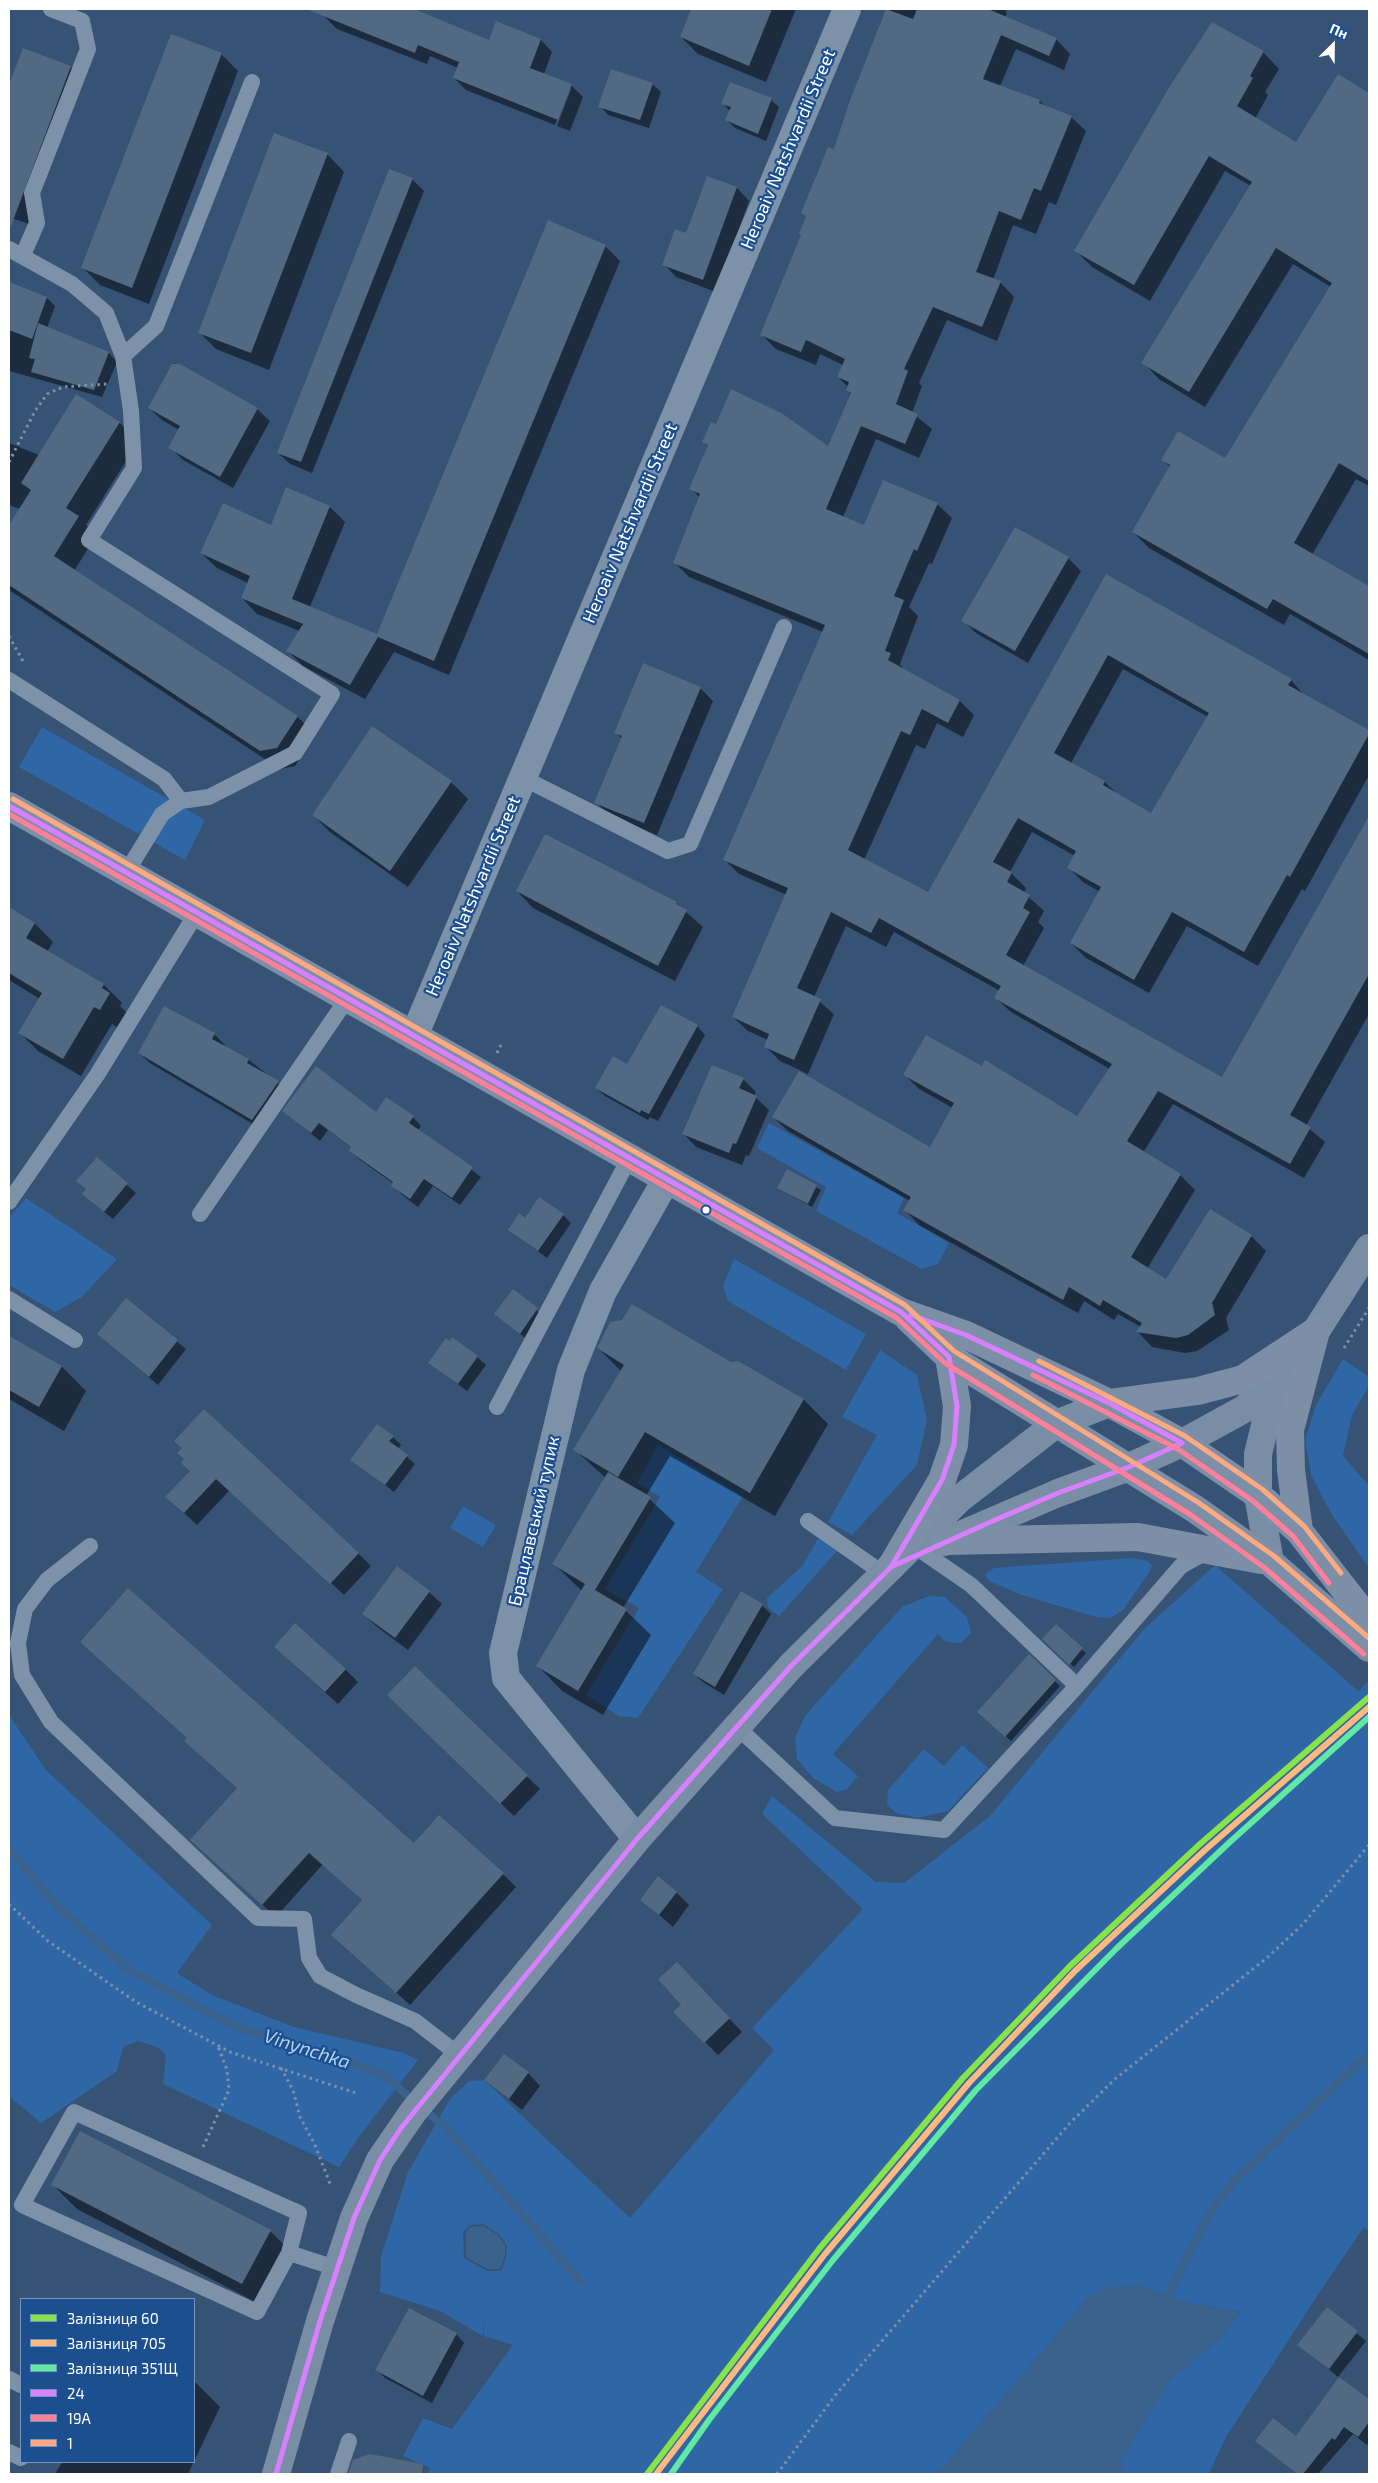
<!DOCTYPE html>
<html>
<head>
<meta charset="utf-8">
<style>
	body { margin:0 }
	#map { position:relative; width:1378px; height:2483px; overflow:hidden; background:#365274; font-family:"Exo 2",sans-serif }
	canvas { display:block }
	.frame { position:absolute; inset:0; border:10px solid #fff; pointer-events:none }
	.legend { position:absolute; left:20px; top:2298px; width:175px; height:165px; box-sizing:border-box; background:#1b4f8f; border:1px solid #7695bc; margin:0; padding:6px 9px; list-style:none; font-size:15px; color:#fff }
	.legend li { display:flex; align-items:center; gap:10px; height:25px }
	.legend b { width:25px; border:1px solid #7695bc }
	.north { position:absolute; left:1308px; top:20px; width:50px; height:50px; -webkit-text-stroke:4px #1b4f8f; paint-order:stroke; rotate:23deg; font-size:14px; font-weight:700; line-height:20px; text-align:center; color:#fff }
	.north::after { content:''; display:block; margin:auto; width:18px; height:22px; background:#fff; clip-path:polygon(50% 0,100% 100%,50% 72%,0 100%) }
</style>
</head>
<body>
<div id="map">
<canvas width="1378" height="2483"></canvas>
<div class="frame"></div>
<ul class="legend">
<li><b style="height:6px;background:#87e448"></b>Залізниця 60</li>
<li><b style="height:6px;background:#ffb980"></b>Залізниця 705</li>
<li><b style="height:6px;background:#60e9a3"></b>Залізниця 351Щ</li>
<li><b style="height:6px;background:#d880ff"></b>24</li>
<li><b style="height:6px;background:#ff8098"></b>19А</li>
<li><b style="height:6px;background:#ffa980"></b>1</li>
</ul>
<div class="north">Пн</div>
</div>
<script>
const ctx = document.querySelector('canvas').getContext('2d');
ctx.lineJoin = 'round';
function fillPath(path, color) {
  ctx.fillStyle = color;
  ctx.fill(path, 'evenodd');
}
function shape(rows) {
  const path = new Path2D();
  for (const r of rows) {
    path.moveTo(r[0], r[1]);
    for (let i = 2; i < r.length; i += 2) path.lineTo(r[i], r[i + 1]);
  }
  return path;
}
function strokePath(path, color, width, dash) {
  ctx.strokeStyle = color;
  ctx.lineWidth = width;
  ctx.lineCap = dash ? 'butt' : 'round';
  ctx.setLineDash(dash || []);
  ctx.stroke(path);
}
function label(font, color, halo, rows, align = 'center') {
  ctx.font = font + ' "Exo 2",sans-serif';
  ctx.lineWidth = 4.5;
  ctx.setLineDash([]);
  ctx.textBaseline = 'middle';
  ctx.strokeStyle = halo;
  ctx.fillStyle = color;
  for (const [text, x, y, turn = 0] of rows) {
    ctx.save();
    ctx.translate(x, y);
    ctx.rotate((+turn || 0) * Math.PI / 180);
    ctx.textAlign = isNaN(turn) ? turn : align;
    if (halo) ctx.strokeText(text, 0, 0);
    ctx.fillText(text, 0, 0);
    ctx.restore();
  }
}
fillPath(shape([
	[42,727,205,820,185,860,19,767],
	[769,1123,904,1198,897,1213,949,1243,938,1264,922,1269,816,1211,826,1187,757,1148],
	[26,1198,117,1259,82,1297,55,1312,9,1285,9,1217],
	[734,1259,866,1334,846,1370,728,1301,723,1286],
	[880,1350,917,1375,927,1420,917,1465,852,1535,828,1522,877,1435,842,1417],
	[1343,1359,1369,1377,1369,1386,1352,1415,1343,1456,1369,1486,1369,1568,1332,1515,1311,1475,1305,1440,1316,1405],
	[658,1445,743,1496,696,1572,723,1589,638,1718,619,1716,586,1695,639,1608,605,1589,660,1497,637,1483],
	[463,1506,496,1525,483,1547,450,1528],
	[818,1538,837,1551,779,1616,768,1608,767,1598,803,1565],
	[1132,1558,1148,1561,1152,1566,1150,1571,1123,1610,1111,1618,1096,1617,1022,1595,989,1581,985,1574,994,1568],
	[1215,1565,1358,1691,1369,1681,1369,2231,1364,2227,1319,2293,1226,2437,1209,2474,1127,2474,1120,2462,1169,2381,1219,2339,1240,2312,1184,2302,1141,2286,1088,2298,944,2466,931,2474,427,2474,430,2468,403,2456,423,2418,452,2429,513,2345,484,2336,484,2322,483,2336,440,2311,380,2292,381,2256,408,2172,450,2099,469,2081,484,2080,630,2218,774,2050,752,2028,863,1909,762,1814,772,1796,876,1882,904,1883,990,1816,1144,1629],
	[483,2224,500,2235,507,2246,506,2257,501,2271,487,2271,464,2258,463,2232,470,2225],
	[929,1596,945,1597,967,1617,971,1633,961,1643,946,1642,938,1634,833,1754,858,1776,847,1789,837,1792,813,1778,797,1759,795,1738,805,1716,902,1607],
	[9,1715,46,1770,212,1925,177,1973,212,1995,294,2027,404,2053,418,2060,358,2138,339,2167,163,2084,166,2055,157,2047,138,2041,123,2047,117,2071,41,2123,9,2096],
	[962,1745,988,1768,948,1811,918,1818,896,1813,887,1805,888,1790,924,1749,944,1766]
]), '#2f66a5');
fillPath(shape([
	[483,2226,498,2235,505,2245,505,2256,500,2269,487,2269,466,2257,466,2232,470,2227],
	[1141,2286,1184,2302,1240,2312,1219,2339,1169,2381,1120,2462,1127,2474,931,2474,944,2466,1088,2298,1106,2287]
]), '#3b618d');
fillPath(shape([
	[328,9,409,9,490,41,497,23,541,40,552,52,544,74,571,85,583,97,570,131,557,126,571,89,568,89,555,125,466,90,454,78,458,68,430,56,427,64,337,29,325,17],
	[693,9,796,9,766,82,698,54,681,37],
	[888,9,1004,9,1007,12,1005,17,1056,39,1070,54,1064,70,1016,49,1000,86,1040,101,1046,107,1071,117,1086,131,1056,205,1049,202,1036,234,1013,225,993,280,1000,282,1014,297,997,341,947,320,919,383,922,386,912,413,932,429,919,458,876,439,843,517,865,527,937,504,952,518,932,564,929,563,909,607,918,616,900,664,904,670,960,701,974,715,963,737,937,723,925,749,916,745,864,860,929,894,1107,576,1291,680,1305,696,1369,731,1369,775,1305,891,1302,889,1258,966,1187,926,1149,993,1086,958,1071,943,1100,892,1083,882,1068,867,1075,856,1032,832,1010,872,1026,888,1024,893,1044,911,1038,922,1044,928,1023,966,1223,1079,1369,819,1369,1014,1306,1126,1325,1142,1304,1178,1173,1104,1143,1153,1180,1175,1195,1190,1147,1269,1167,1281,1251,1236,1266,1251,1226,1318,1229,1330,1197,1351,1185,1353,1152,1347,1138,1332,1141,1327,1118,1314,1114,1320,1084,1301,1078,1313,919,1225,905,1210,910,1201,788,1131,773,1117,930,1148,953,1108,919,1089,905,1075,1078,1118,1110,1069,1011,1012,996,998,1000,991,894,932,886,947,846,926,814,997,834,1014,808,1074,780,1061,765,1046,768,1040,748,1031,733,1017,787,895,739,874,725,860,823,632,689,577,675,563,700,498,691,488,709,447,704,442,829,448,852,395,847,390,848,387,838,377,843,365,820,354,816,365,776,349,761,334,802,235,807,217,802,213,835,151,851,104],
	[1123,669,1208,717,1152,815,1118,795,1105,782,1071,763],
	[24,49,70,67,83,80,29,224,9,217,9,88],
	[1263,52,1279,69,1265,92,1268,95,1255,119,1297,143,1338,75,1369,95,1369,486,1356,479,1312,555,1369,588,1369,660,1290,614,1284,625,1149,548,1133,532,1170,467,1163,460,1225,460,1331,287,1293,264,1205,407,1159,379,1143,362,1251,186,1225,171,1150,301,1092,267,1076,251],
	[221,54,238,71,149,304,100,285,83,268],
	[731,83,771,100,779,107,766,141,735,128,727,120,730,111,722,103],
	[652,84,661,92,649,128,608,115,600,106],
	[327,154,344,172,269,370,216,349,199,332],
	[708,177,737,188,749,201,716,292,676,277,664,264,686,235],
	[412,179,424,191,312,473,290,464,278,453],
	[605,246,620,261,449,675,394,652,365,699,303,666,288,651,300,631,257,614,242,598,248,583,217,568,201,553,330,507,345,522,310,607,377,636],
	[9,284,47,298,55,306,47,328,109,353,117,362,102,397,9,371],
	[174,363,257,409,270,421,233,488,183,460,170,447,179,430,162,420,149,408],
	[77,396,120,423,138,442,86,525,96,536,74,571,297,716,315,735,295,766,280,769,9,590,9,527,20,509,9,505,9,443,39,455],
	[1068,558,1081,571,1028,663,976,633,963,620],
	[700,688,713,701,657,835,609,815,596,802,622,739,616,732],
	[451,782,468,799,408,887,330,832,313,815],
	[517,891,676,903,703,927,675,981,533,908],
	[9,909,35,924,53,942,47,952,104,985,122,1003,120,1006,127,1013,118,1028,112,1024,81,1076,38,1051,20,1033,40,999,9,980],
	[697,1026,705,1035,658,1121,650,1117,648,1120,605,1096,596,1088,628,1066],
	[214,1034,225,1045,224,1047,249,1060,289,1092,263,1130,150,1063,139,1053],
	[743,1079,756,1092,754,1096,769,1110,749,1156,746,1155,742,1165,696,1147,684,1134],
	[284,1111,413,1117,421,1126,418,1130,481,1177,460,1205,433,1186,418,1207,401,1194,393,1186,394,1184,359,1159,350,1151,352,1148,328,1130,320,1141],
	[97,1159,136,1193,113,1219,92,1202,87,1190,78,1181],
	[787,1171,821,1190,812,1207,778,1188],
	[563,1215,571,1223,547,1258,509,1230,525,1219],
	[513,1291,546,1318,529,1341,496,1314],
	[126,1299,186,1349,158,1385,98,1334],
	[9,1337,62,1367,86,1391,64,1431,9,1399],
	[598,1348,731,1363,738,1362,804,1400,828,1424,775,1516,670,1456,646,1496,675,1523,623,1608,651,1635,603,1715,562,1691,538,1666,582,1591,554,1564,606,1478,575,1450,622,1372],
	[477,1357,486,1365,467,1391,430,1363],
	[393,1437,401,1445,398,1449,415,1464,394,1492,352,1459],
	[186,1460,358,1553,371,1566,344,1595,230,1490,197,1525,180,1509,191,1471],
	[429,1592,442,1604,408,1650,376,1626,363,1614],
	[741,1593,762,1605,771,1614,724,1695,703,1682,694,1674],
	[1056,1626,1086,1653,1074,1667,1044,1639],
	[1029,1656,1060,1686,1011,1741,984,1717],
	[288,1659,345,1669,358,1682,338,1704],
	[415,1668,540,1789,514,1816,402,1708],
	[414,1845,503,1874,516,1887,410,2005,346,1947,363,1901,323,1864,276,1917,204,1852],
	[676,1892,689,1905,673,1927,641,1899],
	[690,1977,742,2032,718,2055,675,2012,682,2005],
	[528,2073,540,2086,522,2110,485,2080],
	[53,2185,270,2231,294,2255,267,2308,77,2209],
	[1327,2309,1366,2341,1338,2377,1299,2344],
	[456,2334,464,2343,432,2403,385,2378,377,2370],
	[1339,2379,1369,2401,1369,2442,1367,2445,1353,2434,1318,2474,1297,2474,1256,2441,1296,2438],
	[194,2381,220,2407,188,2474,55,2474,62,2462,194,2462],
	[380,2457,408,2474,351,2474,353,2468]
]), '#0007');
strokePath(shape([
	[9,1849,58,1907,128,1969,236,2027,381,2073,447,2129,581,2282],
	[1163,2304,1212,2209,1234,2181,1369,2054]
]), '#3b618d', 8);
fillPath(shape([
	[306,9,414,9,489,40,496,21,541,39,530,68,572,84,558,120,453,78,459,62,418,45,415,53],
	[691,9,772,9,749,66,680,37],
	[886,9,913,19,917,9,988,9,1057,38,1049,56,1001,35,983,79,1040,100,1039,103,1072,116,1041,191,1034,188,1021,220,999,211,976,272,1001,281,982,327,933,307,904,369,908,371,896,404,918,414,905,444,861,426,826,509,864,525,883,480,938,503,917,551,914,549,894,596,904,600,885,651,891,653,888,660,960,700,948,723,922,709,910,735,901,731,848,850,928,892,1106,574,1292,679,1288,685,1369,730,1369,734,1290,877,1287,875,1244,952,1172,912,1134,980,1070,943,1101,887,1067,868,1076,851,1018,818,993,862,1012,872,1007,882,1030,895,1023,908,1030,912,1006,955,1222,1077,1369,816,1369,974,1290,1115,1311,1127,1290,1164,1158,1091,1127,1141,1181,1174,1131,1257,1166,1279,1210,1209,1252,1235,1212,1303,1215,1315,1188,1335,1176,1338,1136,1332,1142,1323,1103,1300,1100,1306,1069,1287,1063,1300,903,1210,911,1197,772,1117,799,1071,930,1147,954,1103,903,1075,926,1035,982,1066,985,1060,1077,1116,1112,1064,994,998,1001,986,879,918,871,933,831,912,797,988,821,999,794,1060,764,1047,769,1034,732,1017,788,888,723,860,825,625,673,563,700,494,689,489,708,445,702,442,711,422,716,424,731,389,783,414,828,446,851,393,846,390,849,382,837,377,845,359,806,340,801,352,760,335,801,235,799,234,806,216,801,213,828,147,834,149,849,103],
	[1108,655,1209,713,1151,813,1103,785,1105,781,1054,753],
	[1212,22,1264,51,1250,76,1253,78,1237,106,1296,142,1338,74,1369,93,1369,481,1339,463,1294,543,1369,586,1369,654,1273,599,1267,609,1132,532,1170,465,1161,460,1178,431,1225,458,1332,283,1276,248,1189,392,1141,363,1252,182,1209,156,1134,285,1074,251,1170,86],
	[171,34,222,53,132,288,81,268],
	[23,48,71,66,11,226,9,226,9,85],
	[611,69,653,83,640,120,598,107],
	[730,82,772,98,758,134,725,120,731,107,721,104],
	[274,133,328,153,251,353,198,333],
	[389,169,413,178,301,462,277,453],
	[707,176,737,187,703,280,662,265,675,229,686,233],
	[548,220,606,245,434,661,378,637,350,685,286,651,303,624,241,598,250,576,200,553,223,503,271,525,286,487,330,506,292,599,377,634],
	[9,282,47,297,32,339,9,330],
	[38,323,109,352,94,390,31,372,35,359,29,358],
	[172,364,180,364,258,408,220,477,168,448,180,426,148,408],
	[76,394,120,422,66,508,79,516,54,556,298,716,277,748,260,751,9,585,9,525,31,490,21,483],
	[1015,527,1069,557,1015,651,961,621],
	[643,663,701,687,644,823,594,803,622,736,614,733],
	[372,726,452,781,390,871,312,815],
	[545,834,677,902,676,904,687,910,658,966,516,891],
	[9,907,35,923,26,938,104,984,102,988,110,993,100,1010,94,1007,63,1059,18,1033,42,993,9,973],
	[661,1005,698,1025,649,1114,641,1110,640,1113,595,1088,613,1056,627,1064],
	[164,1006,215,1033,212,1039,249,1059,247,1063,279,1081,252,1120,138,1053],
	[712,1065,744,1078,739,1088,757,1096,736,1144,733,1143,729,1153,682,1134],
	[316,1066,376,1112,386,1097,414,1116,409,1123,473,1167,452,1198,424,1179,410,1199,391,1186,393,1182,349,1151,351,1147,319,1123,311,1133,282,1111],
	[97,1157,128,1183,104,1212,82,1194,86,1189,76,1181],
	[787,1169,817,1185,808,1204,777,1188],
	[539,1197,564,1214,538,1251,508,1230,519,1213,525,1218],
	[513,1289,538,1308,520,1334,494,1314],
	[126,1298,178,1340,149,1377,97,1334],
	[632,1304,731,1362,738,1361,804,1399,750,1493,645,1432,618,1477,573,1450,624,1365,597,1348,610,1322,622,1320],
	[9,1336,62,1366,39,1407,9,1390],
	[452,1337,478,1356,458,1384,428,1363,446,1338,450,1341],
	[204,1409,359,1553,330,1584,216,1479,184,1513,165,1497,190,1471,181,1463,184,1459,177,1453,182,1448,174,1441],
	[377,1424,394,1436,389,1441,408,1455,385,1485,350,1460],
	[608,1472,651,1497,595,1590,552,1564],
	[397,1566,430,1591,395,1638,362,1614],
	[585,1584,627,1609,578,1691,536,1666],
	[128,1588,414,1843,439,1815,504,1873,396,1993,331,1935,362,1900,309,1853,262,1905,190,1840,237,1788,184,1741,187,1738,80,1642],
	[741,1591,763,1604,715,1687,693,1674],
	[295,1623,346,1669,325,1692,274,1647],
	[1056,1624,1083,1648,1069,1665,1042,1639],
	[1029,1654,1056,1680,1005,1737,977,1712],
	[415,1666,528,1775,500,1804,387,1695],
	[658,1876,677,1892,659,1915,640,1900],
	[677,1962,730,2018,704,2043,673,2012,681,2005,658,1979],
	[504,2054,529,2072,509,2099,484,2080],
	[80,2131,271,2230,242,2284,51,2185],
	[1327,2307,1358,2331,1329,2369,1297,2345],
	[409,2308,457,2333,423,2396,375,2370],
	[1339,2377,1369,2399,1369,2422,1358,2437,1344,2427,1335,2440,1332,2438,1303,2474,1297,2474,1255,2441,1273,2418,1296,2436],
	[370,2454,423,2464,422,2474,348,2474,353,2460]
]), '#526984');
strokePath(shape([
	[9,462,35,411,47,394,63,387,107,384],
	[9,636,24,663],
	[497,1053,501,1045],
	[1344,1348,1369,1308],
	[9,1904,48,1941,136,2002,230,2052,359,2094],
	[281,2068,293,2090,300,2117,315,2145,331,2186],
	[203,2147,229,2090,227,2070,218,2046],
	[777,2474,837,2393,1070,2123,1115,2079,1268,1957,1303,1924,1369,1845]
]), '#7d92a8', 3, [2.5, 4]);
strokePath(shape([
	[9,249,72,284,106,313,123,356,131,411,134,468,89,540,332,694,295,753,209,797,181,801,162,814,126,873],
	[23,255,37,223,32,193,88,49,82,21,51,9],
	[123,356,156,326,252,82],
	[9,680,164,779,181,801],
	[523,778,668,851,690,844,784,627],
	[9,1202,97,1075,196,914],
	[200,1214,347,999],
	[9,1299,75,1340],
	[497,1407,629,1159],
	[808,1521,884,1574],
	[90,1546,47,1580,25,1609,18,1643,22,1675,51,1722,258,1918,304,1919,309,1958,320,1976,356,1995,415,2021,459,2055],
	[923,1552,971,1585,1077,1686],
	[737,1727,835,1818,944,1830,1077,1686,1181,1566,1210,1550],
	[289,2253,257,2312,22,2205,74,2112,299,2213,289,2253,336,2268],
	[9,2379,21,2385],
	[9,2452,21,2458],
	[338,2474,349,2441]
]), '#7d92a8', 16);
strokePath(shape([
	[414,1036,847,9],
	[637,1839,506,1678,503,1653,571,1370,603,1291,666,1180]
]), '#7d92a8', 28);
strokePath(shape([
	[944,1542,1058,1493,1129,1467,1182,1443,1246,1408,1316,1331,1369,1248],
	[1270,1562,1258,1495,1258,1454,1266,1421,1294,1372],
	[276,2474,320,2321,354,2218,380,2160,413,2112,637,1839,791,1666,958,1500,1056,1424,1109,1403]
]), '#798da4', 28);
strokePath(shape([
	[9,806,901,1312,966,1335,1109,1403,1182,1443,1258,1495,1299,1531,1369,1621],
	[908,1318,949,1357,1195,1509,1270,1562,1369,1648],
	[1109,1403,1198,1391,1243,1379,1316,1331],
	[1299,1531,1291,1470,1290,1430,1316,1331],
	[947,1541,1138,1537,1261,1560],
	[891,1567,942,1480,954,1445,957,1406,949,1357]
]), '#7d8ea7', 28);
strokePath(shape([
	[9,806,901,1312,949,1357,957,1406,954,1445,942,1480,891,1567,791,1666,637,1839,401,2128,380,2160,354,2218,320,2321,276,2474],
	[911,1315,966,1335,1109,1403,1182,1443],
	[884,1574,891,1567,988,1523,1058,1493,1129,1467,1182,1443]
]), '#d880ff', 5);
strokePath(shape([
	[9,814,897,1318,945,1363,1191,1515,1265,1568,1364,1654],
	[1033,1375,1178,1449,1253,1501,1293,1536,1329,1583]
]), '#ff8098', 5);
strokePath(shape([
	[13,799,905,1305,954,1351,1199,1503,1274,1556,1369,1638],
	[1039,1361,1185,1436,1262,1489,1304,1526,1341,1573]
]), '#ffa980', 5);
strokePath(shape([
	[647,2474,819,2249,963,2078,1070,1966,1200,1844,1369,1697]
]), '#87e448', 6);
strokePath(shape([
	[656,2474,825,2254,969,2083,1075,1971,1205,1850,1369,1707]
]), '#ffb980', 6);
strokePath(shape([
	[671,2474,709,2420,833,2260,976,2090,1117,1948,1231,1841,1369,1717]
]), '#60e9a3', 6);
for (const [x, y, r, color] of [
	[706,1210,4.5,"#fff"]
]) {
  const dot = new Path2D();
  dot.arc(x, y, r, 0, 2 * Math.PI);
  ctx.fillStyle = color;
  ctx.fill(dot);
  strokePath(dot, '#1b4f8f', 2);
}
label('18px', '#fff', '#1b4f8f', [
	["Heroaiv Natshvardii Street",788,149,-67],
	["Heroaiv Natshvardii Street",630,523,-67],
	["Heroaiv Natshvardii Street",473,896,-67],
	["Брацлавський тупик",534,1521,-77]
]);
label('italic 19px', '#b5d3f5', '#1b4f8f', [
	["Vinynchka",307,2049,18]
]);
</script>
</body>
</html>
